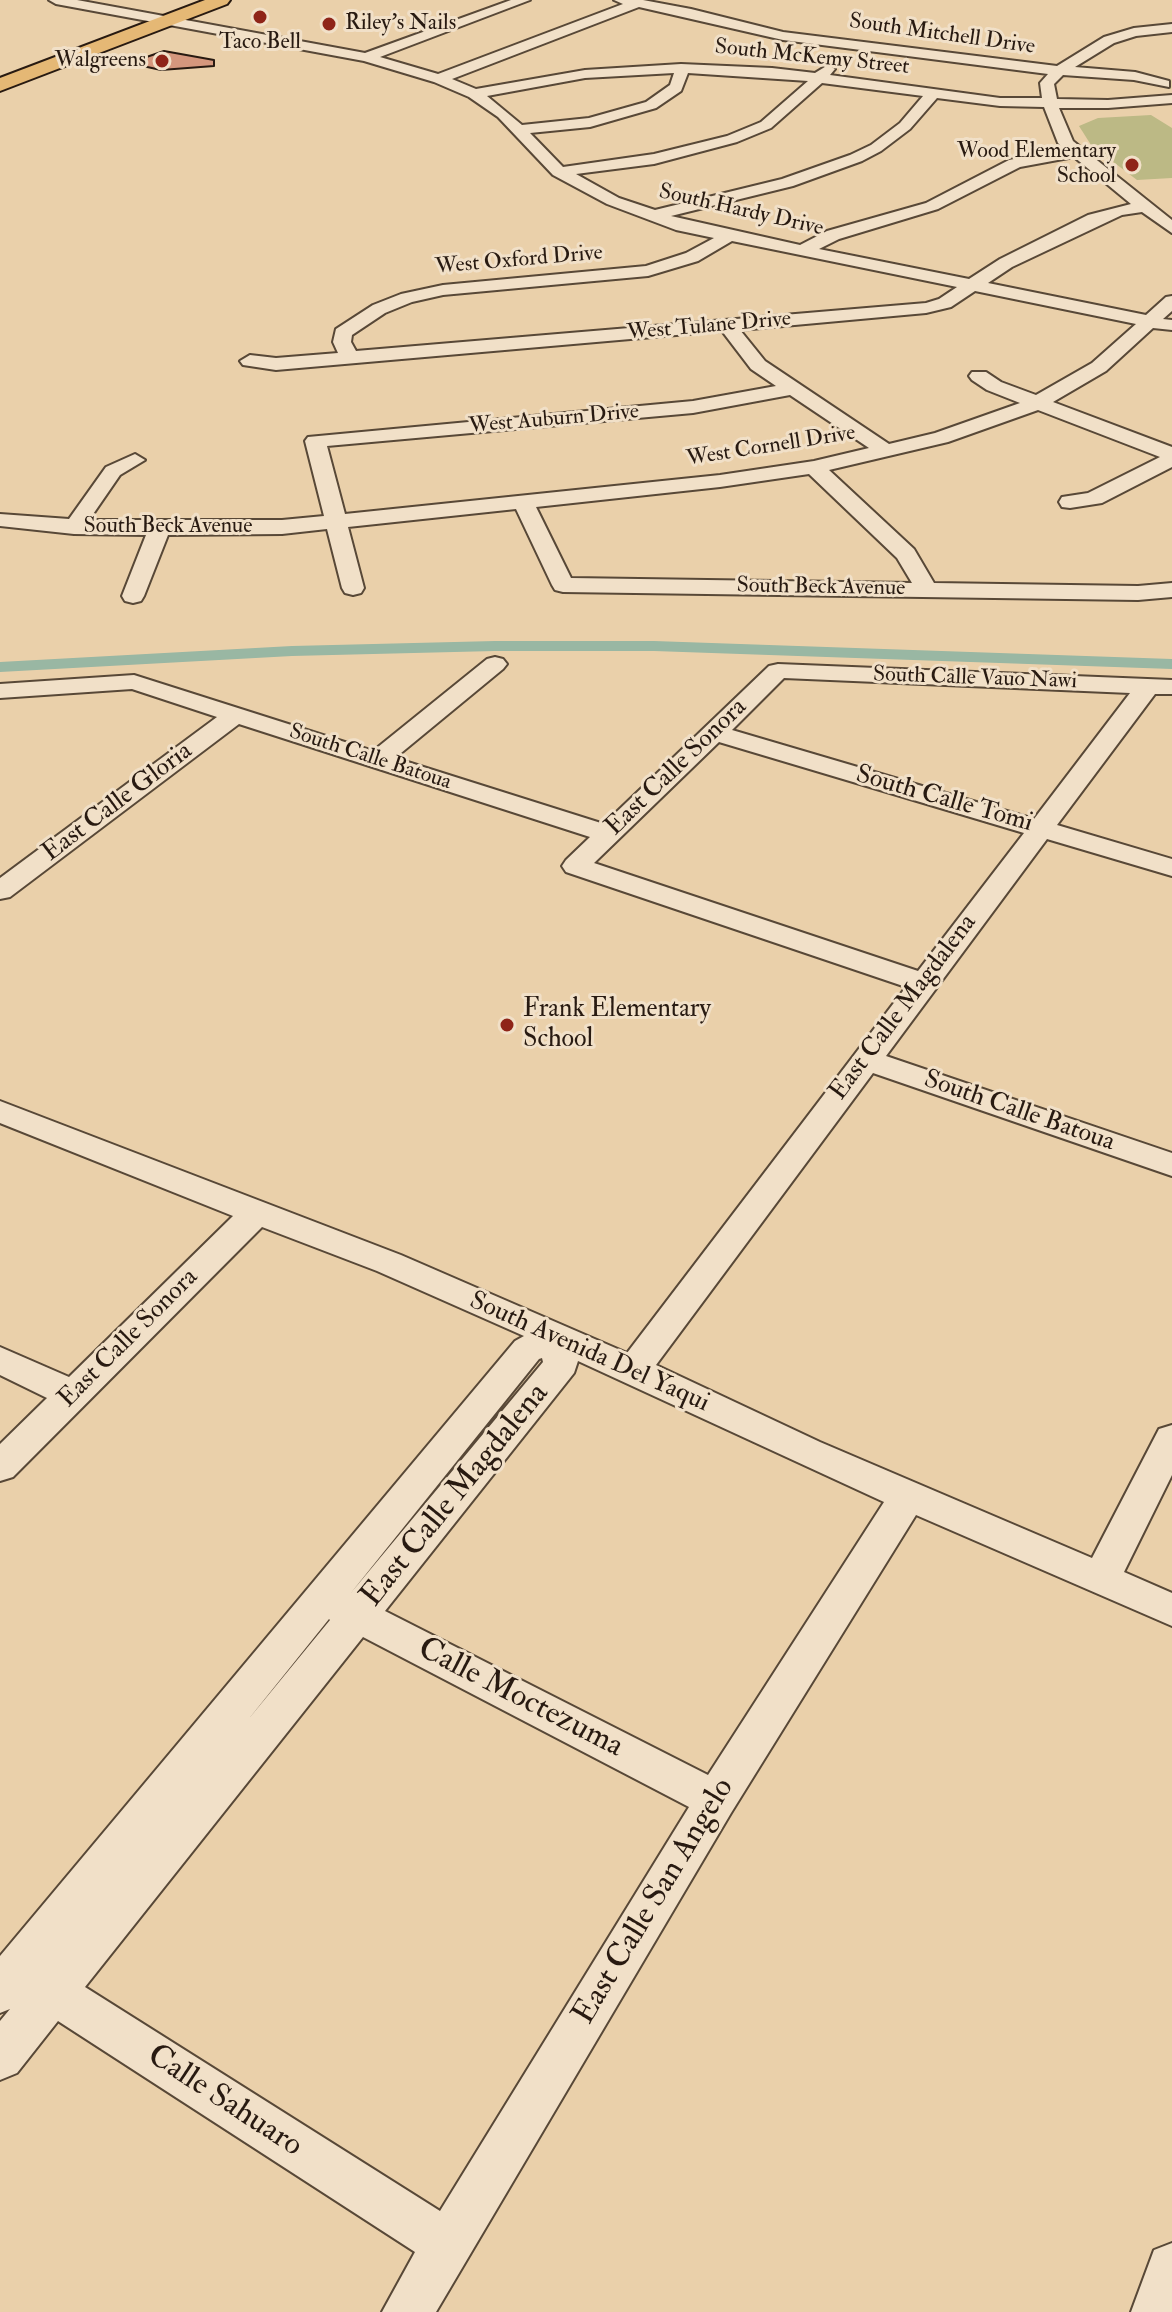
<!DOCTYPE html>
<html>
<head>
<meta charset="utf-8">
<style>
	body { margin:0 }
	canvas { display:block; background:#ead0aa }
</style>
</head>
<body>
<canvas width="1172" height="2312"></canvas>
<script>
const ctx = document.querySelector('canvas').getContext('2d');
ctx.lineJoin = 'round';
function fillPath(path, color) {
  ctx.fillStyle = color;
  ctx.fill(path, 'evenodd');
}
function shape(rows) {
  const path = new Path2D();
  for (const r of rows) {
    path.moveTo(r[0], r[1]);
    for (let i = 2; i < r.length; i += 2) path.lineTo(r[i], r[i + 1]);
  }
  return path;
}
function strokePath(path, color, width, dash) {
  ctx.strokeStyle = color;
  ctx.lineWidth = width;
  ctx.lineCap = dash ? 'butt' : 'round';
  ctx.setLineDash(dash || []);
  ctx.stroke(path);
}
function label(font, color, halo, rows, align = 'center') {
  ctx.font = font + ' "IM FELL Double Pica",serif';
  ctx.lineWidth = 6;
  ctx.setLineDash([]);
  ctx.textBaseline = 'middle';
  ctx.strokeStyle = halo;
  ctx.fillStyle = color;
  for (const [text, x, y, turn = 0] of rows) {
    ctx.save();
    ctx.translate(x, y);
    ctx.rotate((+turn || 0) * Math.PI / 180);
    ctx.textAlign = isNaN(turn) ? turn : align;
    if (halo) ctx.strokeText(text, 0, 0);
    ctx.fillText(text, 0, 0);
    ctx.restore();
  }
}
fillPath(shape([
	[1151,115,1172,128,1172,178,1137,180,1091,145,1079,126,1098,118]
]), '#bcb985');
fillPath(shape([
	[495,641,654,641,1172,659,1172,669,654,651,495,651,292,656,0,672,0,662,292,646,495,641]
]), '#99b7a3');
const building = shape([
	[164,51,214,60,214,66,161,70,129,63,164,51]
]);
fillPath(building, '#d5977d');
strokePath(building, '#281a11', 2);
const minor = shape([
	[49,0,77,0,365,53,511,0,530,0,380,57,438,74,623,4,614,0,643,0,691,9,783,32,1057,66,1104,37,1134,28,1172,24,1172,32,1136,36,1114,43,1075,67,1135,72,1169,81,1169,87,1134,80,1063,75,1054,84,1057,99,1108,100,1172,95,1172,103,1108,108,1059,108,1073,141,1172,220,1172,233,1142,212,1122,215,1012,267,988,283,1146,315,1166,297,1172,296,1172,311,1163,319,1172,320,1172,330,1153,328,1106,371,1053,402,1172,447,1172,467,1102,503,1070,508,1062,507,1059,502,1062,497,1088,493,1160,457,1038,410,948,442,829,470,914,549,934,583,1138,586,1172,583,1172,597,1138,600,563,592,555,590,552,585,516,509,348,527,364,588,361,593,353,595,345,593,342,588,327,529,282,534,168,535,144,596,141,601,133,603,125,601,122,596,146,535,74,534,0,526,0,514,69,519,106,467,135,454,145,460,120,475,89,520,282,520,324,516,305,441,308,437,693,401,776,386,751,369,722,331,276,370,243,365,240,361,250,355,276,358,338,353,333,342,336,329,373,305,401,294,443,285,646,266,686,253,714,238,676,230,607,204,553,175,498,117,469,97,434,82,364,61,56,4,49,0],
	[639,7,783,40,1048,74,1040,83,1042,98,1000,98,830,75,835,69,828,65,815,73,772,68,681,64,585,70,476,89,452,79,639,7],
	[674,73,670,85,646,102,589,118,522,125,487,96,585,78,674,73],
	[688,73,808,81,761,122,727,136,654,154,563,167,530,133,590,127,656,108,681,91,688,73],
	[822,83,923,96,900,123,871,145,850,155,782,179,655,210,619,198,576,174,654,164,737,142,771,128,822,83],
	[937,98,1000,106,1044,107,1058,143,1064,149,1009,160,926,203,827,231,800,245,671,216,793,186,862,161,881,151,910,129,937,98],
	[1074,157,1131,204,1088,215,1000,259,969,279,819,249,839,239,938,209,1020,167,1074,157],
	[732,241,957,287,939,299,926,303,356,351,351,342,352,335,385,313,412,302,443,295,648,276,698,261,732,241],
	[975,291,1136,324,1092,363,1036,395,1001,382,986,372,972,372,969,376,972,380,987,390,1020,403,935,433,889,444,765,361,740,330,926,313,951,307,975,291],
	[790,395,869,448,814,461,720,475,345,514,327,446,693,413,790,395],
	[809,474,897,558,912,583,571,578,536,507,720,487,809,474],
	[495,657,503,659,507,664,503,669,395,758,604,824,769,666,778,664,1172,680,1172,694,1155,694,1057,825,1172,859,1172,876,1047,839,886,1056,1172,1153,1172,1176,873,1073,656,1365,820,1442,1092,1558,1159,1429,1172,1425,1172,1475,1124,1572,1172,1593,1172,1626,916,1515,731,1813,436,2312,382,2312,415,2252,58,2021,17,2073,0,2080,0,2021,10,2009,0,2013,0,1956,515,1341,524,1336,377,1271,262,1227,13,1477,0,1481,0,1444,47,1398,0,1375,0,1347,69,1377,233,1216,0,1123,0,1101,401,1255,627,1353,906,987,566,872,562,866,566,860,590,837,239,724,10,897,0,899,0,878,217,717,132,689,0,698,0,684,134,675,373,751,487,659,495,657],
	[784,678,1130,693,1034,819,732,730,784,678],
	[719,742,1024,833,918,971,594,863,719,742],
	[542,1358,543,1362,350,1594,539,1359,542,1358],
	[578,1361,884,1502,708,1775,385,1611,574,1373,578,1361],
	[329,1619,330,1620,247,1721,329,1619],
	[363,1637,689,1807,440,2211,85,1987,363,1637],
	[1172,2243,1172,2312,1131,2312,1154,2250,1172,2243]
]);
const major = shape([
	[205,0,230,0,227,4,0,91,0,78,205,0]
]);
strokePath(minor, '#584837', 4);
strokePath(major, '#281a11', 4);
fillPath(minor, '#f1e0c8');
fillPath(major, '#e5b875');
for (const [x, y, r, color] of [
	[260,17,8,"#8f2418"],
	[329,24,8,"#8f2418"],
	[162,61,8,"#8f2418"],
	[1132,165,8,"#8f2418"],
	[507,1025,8,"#8f2418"]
]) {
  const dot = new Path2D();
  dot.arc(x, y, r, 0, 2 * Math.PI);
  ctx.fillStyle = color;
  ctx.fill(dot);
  strokePath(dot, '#f1e0c8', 3);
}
label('22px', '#281a11', '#f1e0c8', [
	["Riley's Nails",345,24,"left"],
	["Taco Bell",260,43,"center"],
	["Walgreens",146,61],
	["Wood Elementary",1116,152],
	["School",1116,177]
], 'right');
label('22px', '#281a11', '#f1e0c8', [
	["South Mitchell Drive",942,35,8],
	["South McKemy Street",812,58,6],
	["South Hardy Drive",741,211,13],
	["West Oxford Drive",519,261,-5],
	["West Tulane Drive",709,327,-5],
	["West Auburn Drive",554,420,-5],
	["West Cornell Drive",771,447,-9],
	["South Beck Avenue",168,527],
	["South Beck Avenue",821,588,1],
	["South Calle Vauo Nawi",975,679,2],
	["South Calle Batoua",370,758,18]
]);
label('26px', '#281a11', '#f1e0c8', [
	["East Calle Sonora",677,768,-44],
	["South Calle Tomi",944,800,16],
	["East Calle Gloria",118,803,-37],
	["East Calle Magdalena",904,1008,-53],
	["South Calle Batoua",1019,1112,19],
	["East Calle Sonora",129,1339,-45],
	["South Avenida Del Yaqui",589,1353,24]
]);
label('26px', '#281a11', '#f1e0c8', [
	["Frank Elementary",523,1010],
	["School",523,1040]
], 'left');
label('32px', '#281a11', '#f1e0c8', [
	["East Calle Magdalena",456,1496,-51],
	["Calle Moctezuma",520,1699,27],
	["East Calle San Angelo",655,1902,-59],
	["Calle Sahuaro",224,2102,33]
]);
</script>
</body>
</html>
